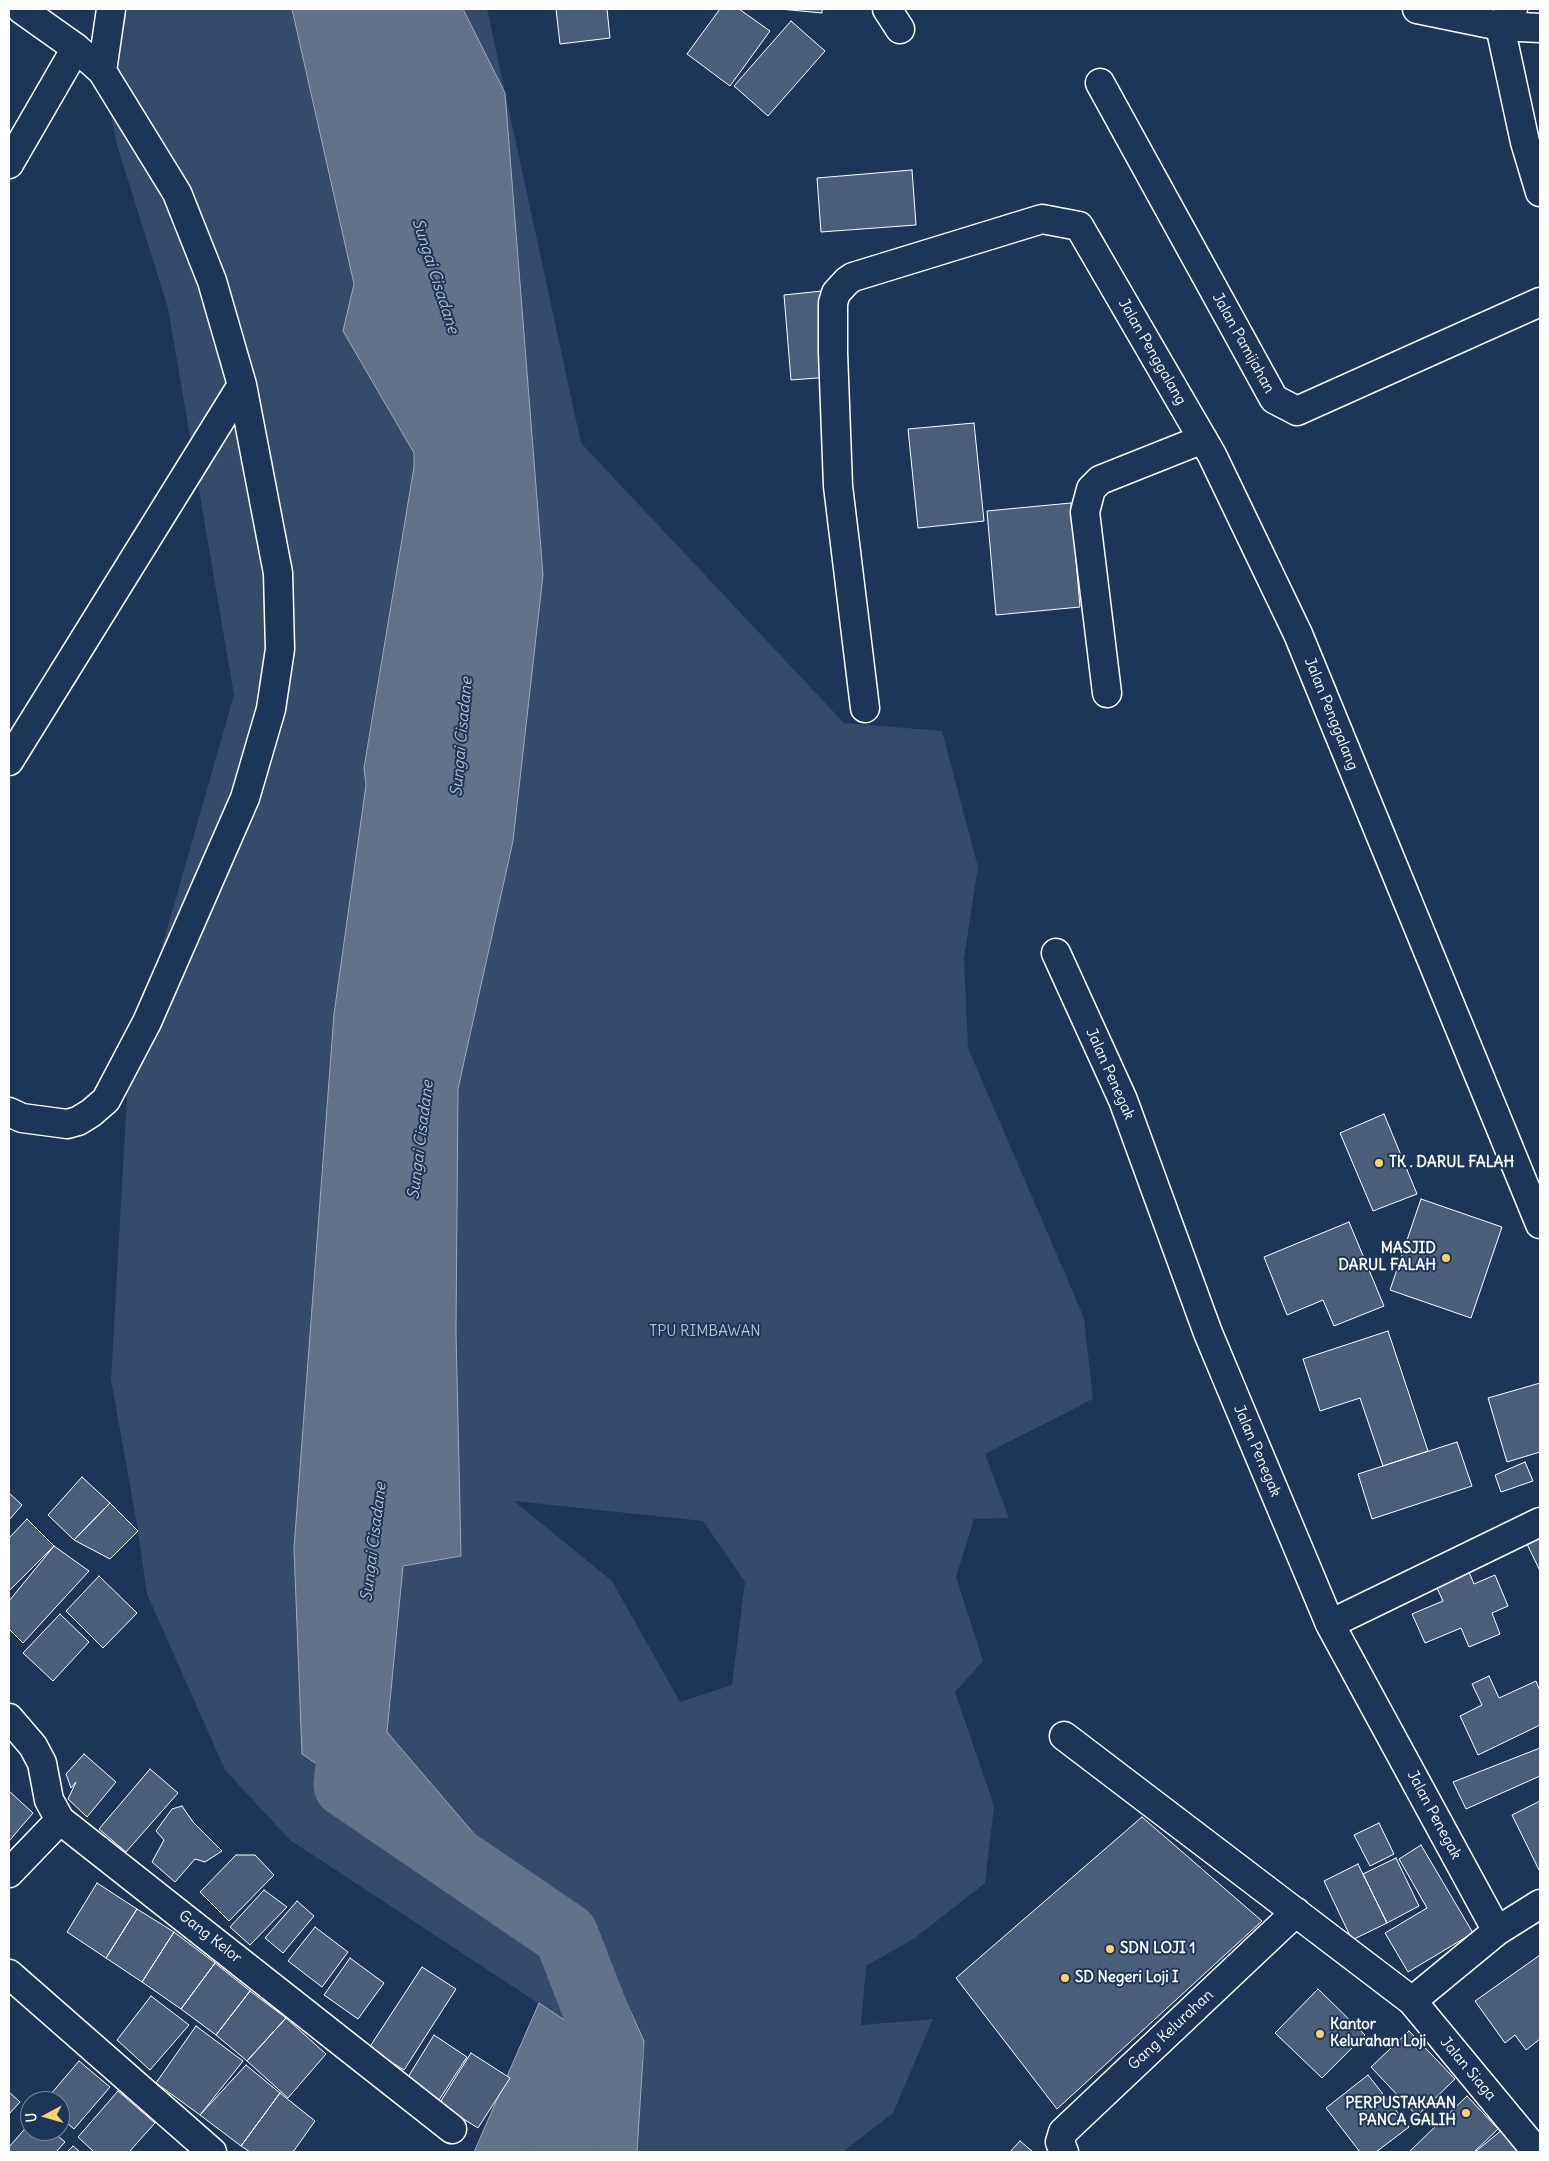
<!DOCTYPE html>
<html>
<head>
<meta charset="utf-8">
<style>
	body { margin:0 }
	#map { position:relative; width:1549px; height:2161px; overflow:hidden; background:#1d3557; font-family:Delius,sans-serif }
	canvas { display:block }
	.frame { position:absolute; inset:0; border:10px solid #fff; pointer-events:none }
	.north { position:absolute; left:20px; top:2091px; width:50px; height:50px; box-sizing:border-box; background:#1d3557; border:1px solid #77869a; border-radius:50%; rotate:264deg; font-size:14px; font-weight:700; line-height:20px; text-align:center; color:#fff }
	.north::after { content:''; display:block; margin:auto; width:18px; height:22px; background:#ffd166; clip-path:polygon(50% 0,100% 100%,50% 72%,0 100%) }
</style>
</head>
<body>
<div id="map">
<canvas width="1549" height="2161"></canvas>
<div class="frame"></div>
<div class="north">U</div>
</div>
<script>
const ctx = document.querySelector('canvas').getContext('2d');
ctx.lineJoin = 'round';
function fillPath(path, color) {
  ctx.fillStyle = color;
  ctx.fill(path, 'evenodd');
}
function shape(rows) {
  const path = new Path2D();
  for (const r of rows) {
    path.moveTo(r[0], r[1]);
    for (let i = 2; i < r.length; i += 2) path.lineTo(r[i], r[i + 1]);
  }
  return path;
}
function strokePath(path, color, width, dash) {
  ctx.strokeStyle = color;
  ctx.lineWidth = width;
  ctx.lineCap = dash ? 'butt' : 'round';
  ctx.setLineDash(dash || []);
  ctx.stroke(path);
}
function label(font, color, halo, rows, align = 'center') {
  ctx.font = font + ' Delius,sans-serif';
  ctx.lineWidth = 4;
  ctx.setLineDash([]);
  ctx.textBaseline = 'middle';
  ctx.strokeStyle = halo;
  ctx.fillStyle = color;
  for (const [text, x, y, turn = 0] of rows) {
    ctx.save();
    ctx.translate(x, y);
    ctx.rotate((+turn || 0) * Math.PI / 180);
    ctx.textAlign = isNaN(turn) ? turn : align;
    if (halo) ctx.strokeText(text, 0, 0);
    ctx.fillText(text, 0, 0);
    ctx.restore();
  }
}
fillPath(shape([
	[111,9,292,9,354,284,343,331,414,453,414,467,364,768,366,785,334,1014,294,1548,302,1753,566,1935,611,2051,290,1840,225,1770,147,1594,138,1531,111,1379,129,1062,234,695,168,308,117,145,102,71],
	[463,9,487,9,581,443,844,723,942,731,978,867,964,958,968,1048,1084,1318,1093,1399,985,1454,1009,1518,974,1519,956,1577,983,1661,955,1692,994,1806,985,1883,915,1938,866,1966,861,2025,933,2019,893,2113,843,2152,637,2152,644,2041,601,1947,487,1849,387,1732,403,1566,461,1556,456,1331,458,1089,513,841,543,575,467,16],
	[514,1501,703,1521,745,1582,732,1685,680,1702,612,1581]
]), '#364b69');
const water = shape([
	[292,9,463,9,505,93,543,575,513,841,458,1089,456,1331,461,1556,403,1566,387,1732,487,1849,601,1947,644,2041,637,2152,474,2152,539,2003,610,2050,566,1935,302,1754,294,1548,334,1014,366,785,364,768,414,467,414,453,343,331,354,284,292,9]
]);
fillPath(water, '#617289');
strokePath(water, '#a0aab8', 1);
strokePath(shape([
	[353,1719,346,1785,566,1935,611,2051,560,2152]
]), '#617289', 65);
const building = shape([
	[556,9,607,9,610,38,560,44,556,9],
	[720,9,739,9,770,31,730,86,687,54,720,9],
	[780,9,822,9,822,13,780,9],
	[791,21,825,51,768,116,734,86,791,21],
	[912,170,916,225,821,232,817,178,912,170],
	[822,291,830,377,791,380,784,295,822,291],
	[974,423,984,521,918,528,908,429,974,423],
	[1071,503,1080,607,996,615,987,511,1071,503],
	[1384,1114,1417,1194,1373,1211,1340,1133,1384,1114],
	[1421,1199,1502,1227,1471,1318,1390,1290,1421,1199],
	[1349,1222,1384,1306,1334,1326,1323,1300,1287,1315,1264,1257,1349,1222],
	[1388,1331,1428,1451,1383,1466,1360,1398,1320,1411,1303,1359,1388,1331],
	[1540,1383,1540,1452,1507,1462,1488,1398,1540,1383],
	[1457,1442,1472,1486,1372,1519,1358,1474,1457,1442],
	[1525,1462,1533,1481,1501,1492,1495,1475,1525,1462],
	[82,1477,110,1503,74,1540,48,1515,82,1477],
	[9,1493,22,1505,9,1520,9,1493],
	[110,1503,138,1531,110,1559,74,1540,110,1503],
	[27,1519,54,1546,9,1591,9,1538,27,1519],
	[1540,1538,1540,1571,1527,1544,1540,1538],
	[54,1546,89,1571,23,1643,9,1629,9,1601,54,1546],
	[1469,1572,1474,1584,1495,1575,1508,1606,1492,1613,1500,1634,1469,1647,1461,1628,1425,1643,1412,1614,1443,1601,1436,1586,1469,1572],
	[99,1576,137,1613,103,1648,66,1611,99,1576],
	[60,1614,89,1642,53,1681,23,1653,60,1614],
	[1489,1676,1499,1698,1536,1681,1540,1691,1540,1725,1478,1755,1460,1716,1482,1705,1472,1684,1489,1676],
	[1540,1748,1540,1776,1466,1809,1453,1782,1540,1748],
	[84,1754,116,1782,87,1817,68,1799,76,1782,71,1788,66,1774,84,1754],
	[150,1769,178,1793,126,1852,99,1829,150,1769],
	[9,1791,33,1813,9,1841,9,1791],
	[1540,1801,1540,1870,1539,1870,1512,1815,1540,1801],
	[182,1806,193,1822,222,1851,205,1862,195,1859,175,1882,152,1862,164,1840,156,1831,172,1809,182,1806],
	[1142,1817,1262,1921,1057,2109,956,1978,1142,1817],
	[1379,1823,1394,1854,1370,1866,1354,1835,1379,1823],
	[1421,1845,1473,1933,1408,1972,1385,1933,1427,1908,1399,1859,1421,1845],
	[236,1855,255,1855,274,1875,229,1921,200,1892,236,1855],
	[1396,1858,1419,1906,1387,1923,1363,1874,1396,1858],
	[1358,1864,1387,1923,1352,1940,1324,1881,1358,1864],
	[97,1883,137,1909,106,1958,67,1932,97,1883],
	[264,1890,287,1907,250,1945,230,1927,264,1890],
	[297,1901,314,1916,283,1953,265,1938,297,1901],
	[137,1909,174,1932,142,1982,106,1958,137,1909],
	[315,1927,348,1952,322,1987,288,1961,315,1927],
	[174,1932,215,1963,181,2009,142,1982,174,1932],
	[1540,1955,1540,2039,1526,2050,1515,2035,1505,2043,1475,2001,1540,1955],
	[350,1958,384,1983,358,2019,324,1995,350,1958],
	[215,1963,250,1991,216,2035,181,2009,215,1963],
	[422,1967,456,1989,404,2070,369,2048,422,1967],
	[1318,1989,1365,2035,1322,2078,1275,2033,1318,1989],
	[250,1991,286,2018,247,2061,216,2035,250,1991],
	[151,1996,189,2025,150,2070,117,2040,151,1996],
	[286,2018,326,2054,288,2098,247,2061,286,2018],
	[196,2026,243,2061,200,2115,156,2083,196,2026],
	[1409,2031,1455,2079,1417,2116,1371,2067,1409,2031],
	[434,2035,467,2057,437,2103,405,2082,434,2035],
	[471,2053,510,2078,478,2128,439,2104,471,2053],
	[79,2061,110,2087,74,2129,60,2117,60,2101,45,2101,79,2061],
	[246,2065,280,2093,241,2146,200,2115,246,2065],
	[1368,2075,1409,2127,1376,2152,1360,2152,1326,2108,1368,2075],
	[118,2091,155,2123,129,2152,94,2152,78,2137,118,2091],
	[9,2092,20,2102,9,2114,9,2092],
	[280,2093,315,2121,293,2152,250,2152,241,2146,280,2093],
	[1467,2096,1498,2129,1474,2152,1409,2152,1467,2096],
	[30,2123,30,2131,52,2131,65,2142,56,2152,9,2152,9,2147,30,2123],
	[1508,2125,1531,2152,1475,2152,1508,2125],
	[1020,2141,1033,2152,1010,2152,1020,2141],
	[73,2146,80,2152,67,2152,73,2146]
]);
fillPath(building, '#4a5d79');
strokePath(building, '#fff', 1);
const minor = shape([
	[887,9,900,29],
	[1417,9,1500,26,1540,28],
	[102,71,111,9],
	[1100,83,1274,399,1297,411,1540,302],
	[9,164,76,48],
	[1107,693,1085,512,1091,489,1100,480,1203,439],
	[865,708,838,486,833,352,833,303,836,293,847,281,853,277,1042,219,1079,226,1212,455,1298,634,1540,1224],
	[9,761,242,385],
	[1056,953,1123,1100,1208,1333,1330,1624,1497,1931],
	[9,1112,22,1118,67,1124,78,1121,91,1113,106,1100,147,1022,245,798,271,709,280,649,278,573,242,385,212,281,177,193,102,71,76,48,21,9],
	[1330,1624,1540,1522],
	[9,1718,33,1746,42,1763,49,1800,60,1820,452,2129],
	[1064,1736,1412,2001,1537,2152],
	[9,1873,60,1820],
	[9,1974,212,2152],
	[1412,2001,1497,1931,1540,1904],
	[1064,2152,1060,2142,1063,2132,1296,1912]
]);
const major = shape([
	[1513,9,1500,26,1525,142,1540,192]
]);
strokePath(minor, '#fff', 31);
strokePath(major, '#fff', 31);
strokePath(minor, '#1d3557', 28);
strokePath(major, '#1d3557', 28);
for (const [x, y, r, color] of [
	[1379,1163,5,"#ffd166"],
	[1446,1258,5,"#ffd166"],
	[1110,1949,5,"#ffd166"],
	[1065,1978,5,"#ffd166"],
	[1320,2034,5,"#ffd166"],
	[1466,2113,5,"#ffd166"]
]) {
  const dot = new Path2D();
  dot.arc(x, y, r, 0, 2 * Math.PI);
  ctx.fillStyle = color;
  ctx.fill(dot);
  strokePath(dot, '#1d3557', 2);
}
label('15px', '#fff', '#1d3557', [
	["Jalan Pamijahan",1243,343,61],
	["Jalan Penggalang",1152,352,60],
	["Jalan Penggalang",1331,714,68],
	["Jalan Penegak",1110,1074,66],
	["Jalan Penegak",1257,1451,67],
	["Jalan Penegak",1434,1815,62],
	["Gang Kelor",210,1937,38],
	["Gang Kelurahan",1171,2030,-43],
	["Jalan Siaga",1468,2069,50]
]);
label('bold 15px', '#fff', '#1d3557', [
	["TK . DARUL FALAH",1389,1163],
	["MASJID",1436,1249,"right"],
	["DARUL FALAH",1436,1266,"right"],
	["SDN LOJI 1",1120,1949],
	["SD Negeri Loji I",1075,1978],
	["Kantor",1330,2025],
	["Kelurahan Loji",1330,2042],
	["PERPUSTAKAAN",1456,2104,"right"],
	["PANCA GALIH",1456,2121,"right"]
], 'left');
label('15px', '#b9c0ca', '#1d3557', [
	["TPU RIMBAWAN",705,1332]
]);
label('italic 16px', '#b8c0ca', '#1d3557', [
	["Sungai Cisadane",435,276,72],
	["Sungai Cisadane",462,737,-85],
	["Sungai Cisadane",421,1140,-83],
	["Sungai Cisadane",374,1542,-83]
]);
</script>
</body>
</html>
